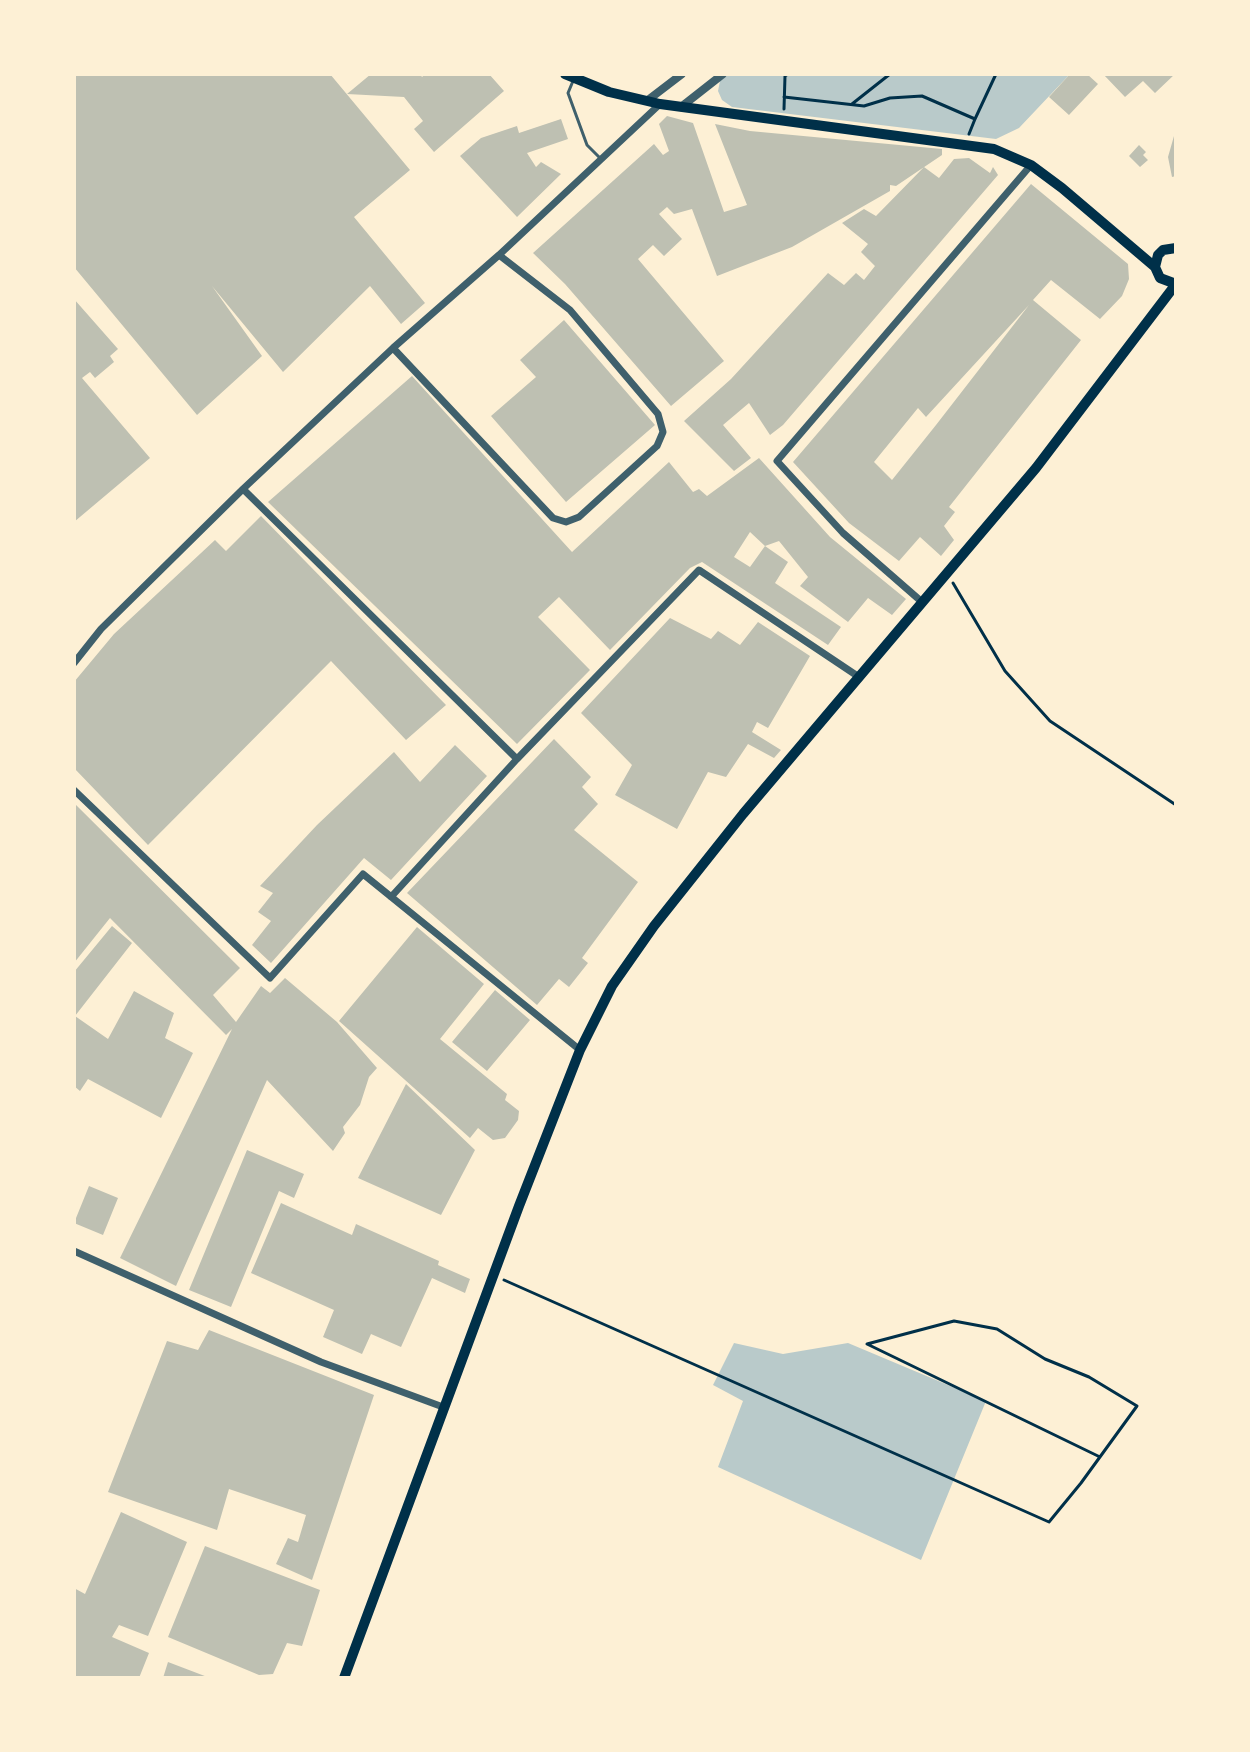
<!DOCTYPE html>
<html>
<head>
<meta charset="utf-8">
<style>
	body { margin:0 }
	#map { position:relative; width:1250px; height:1752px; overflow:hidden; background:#fdf0d5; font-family:Raleway,sans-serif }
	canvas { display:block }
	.frame { position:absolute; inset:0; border:76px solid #fdf0d5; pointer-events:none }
</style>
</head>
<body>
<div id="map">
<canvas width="1250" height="1752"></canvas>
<div class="frame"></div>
</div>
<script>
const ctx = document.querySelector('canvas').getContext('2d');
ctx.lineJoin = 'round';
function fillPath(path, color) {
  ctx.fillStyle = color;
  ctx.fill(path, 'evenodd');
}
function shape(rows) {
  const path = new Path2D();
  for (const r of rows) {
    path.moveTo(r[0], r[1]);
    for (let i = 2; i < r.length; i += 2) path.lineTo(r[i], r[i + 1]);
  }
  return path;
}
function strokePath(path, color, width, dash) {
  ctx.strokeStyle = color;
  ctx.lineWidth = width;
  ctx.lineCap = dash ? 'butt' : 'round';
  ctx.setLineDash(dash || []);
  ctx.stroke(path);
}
fillPath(shape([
	[729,74,1070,74,1019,128,996,139,732,107,722,100,718,91,720,81],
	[734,1343,783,1354,848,1343,986,1401,921,1560,718,1467,743,1401,713,1385]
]), '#b9caca');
fillPath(shape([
	[74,74,330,74,410,170,354,217,425,303,401,324,370,286,283,372,212,286,262,356,197,415,74,267],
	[371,74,420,74,422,77,425,74,489,74,504,91,434,152,414,129,423,121,404,97,347,94],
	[1070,74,1087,74,1098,84,1069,115,1049,97],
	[1103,74,1175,74,1155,93,1143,81,1125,97],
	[667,116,693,123,724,212,747,205,715,124,750,131,942,149,942,155,896,186,890,185,890,191,792,247,717,276,692,209,674,214,667,207,659,214,682,239,664,256,653,245,638,259,724,361,671,406,565,284,533,253,654,144,663,155,669,151,659,124],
	[561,119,568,139,527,153,536,167,541,162,561,174,517,217,460,156,481,138,517,126,519,133],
	[1176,129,1176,176,1172,177,1168,157],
	[1139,145,1146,152,1143,155,1148,160,1140,167,1129,156],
	[969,158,990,173,993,167,998,175,783,425,770,435,749,403,723,425,751,458,734,471,684,421,731,379,828,273,844,285,856,273,864,280,875,266,861,252,868,244,842,223,864,209,876,216,924,167,939,178,954,159],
	[1031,184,1128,264,1129,279,1122,296,1100,319,1051,280,1033,300,1081,340,949,507,955,512,944,526,954,540,941,556,920,537,899,561,849,523,793,462],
	[1029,305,936,425,892,480,874,462,918,408,926,417],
	[74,299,118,349,110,356,114,362,95,378,90,372,82,378,150,458,74,522],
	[564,320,655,425,566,502,491,416,536,377,520,360],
	[412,376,572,552,669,462,693,492,699,489,707,496,759,458,830,537,906,599,892,615,868,598,848,622,800,586,808,577,779,541,765,546,750,532,734,557,750,567,765,546,788,562,775,583,841,627,828,645,702,562,690,568,610,650,559,597,538,617,590,670,517,744,268,502],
	[261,516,446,705,406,740,331,661,148,845,74,768,74,682,114,634,215,540,226,551],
	[670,618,711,639,718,631,740,645,758,622,810,656,768,728,757,722,752,732,781,750,774,758,748,744,726,777,708,772,677,829,615,795,632,765,581,713],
	[554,739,591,777,582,787,598,804,574,830,638,882,582,958,588,963,569,987,559,979,537,1005,407,893],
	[455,745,487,776,391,880,364,858,271,963,252,945,271,921,258,912,273,893,260,886,317,825,394,752,420,782],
	[74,803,240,968,213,995,236,1022,261,986,270,993,285,978,337,1022,377,1068,369,1077,360,1105,343,1127,345,1133,333,1151,267,1080,176,1286,120,1258,232,1029,226,1035,110,918,74,963],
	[112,926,132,943,75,1016,108,1039,134,991,174,1013,165,1038,193,1053,161,1118,88,1079,80,1091,74,1086,74,972],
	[417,927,484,984,440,1039,507,1094,505,1100,519,1111,518,1120,505,1138,493,1140,478,1128,470,1138,339,1021],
	[495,990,530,1020,487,1071,452,1042],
	[406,1084,475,1150,441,1215,358,1178],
	[247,1150,304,1174,294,1198,279,1191,231,1307,189,1290],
	[89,1186,118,1198,103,1235,74,1223],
	[281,1203,352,1235,356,1224,439,1261,438,1265,470,1279,465,1293,432,1278,401,1347,371,1334,362,1354,323,1337,334,1310,251,1273],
	[209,1330,374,1395,312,1580,276,1564,288,1538,298,1542,306,1515,229,1489,217,1530,108,1492,167,1341,198,1350],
	[121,1512,187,1542,148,1636,119,1625,112,1637,149,1653,139,1678,74,1678,74,1588,85,1594],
	[205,1546,320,1590,302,1646,287,1643,273,1674,259,1675,168,1637],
	[168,1662,210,1678,163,1678]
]), '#bec0b2');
strokePath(shape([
	[784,97,864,106,890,98,922,96,975,119,996,74],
	[852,104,890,74],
	[784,109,785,76,788,74],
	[969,134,975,119],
	[953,583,1005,671,1050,721,1176,805],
	[504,1280,1049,1522,1081,1483,1137,1406,1089,1377,1045,1359,997,1329,954,1321,867,1344,1100,1457]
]), '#003049', 3);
strokePath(shape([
	[573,81,568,93,587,145,601,159]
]), '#3f606c', 3);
strokePath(shape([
	[393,348,553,518,566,522,579,517,657,446,663,432,658,414,570,310,499,255],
	[243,489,517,759],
	[922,602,843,533,777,461,1031,165],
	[74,663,101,629,243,489,393,348,499,255,660,104],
	[74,790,270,978,363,874,580,1050],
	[391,897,517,759,699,570,859,677],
	[74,1251,321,1362,443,1407]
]), '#3f606c', 7);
strokePath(shape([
	[648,100,682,74],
	[681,107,723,74]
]), '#3f606c', 8);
strokePath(shape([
	[565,74,609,92,660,104,994,149,1031,165,1062,188,1155,267],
	[344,1678,519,1206,580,1050,612,986,654,926,743,814,1036,468,1176,284,1160,278,1155,267,1158,255,1163,250,1176,248]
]), '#003049', 10);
</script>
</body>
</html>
